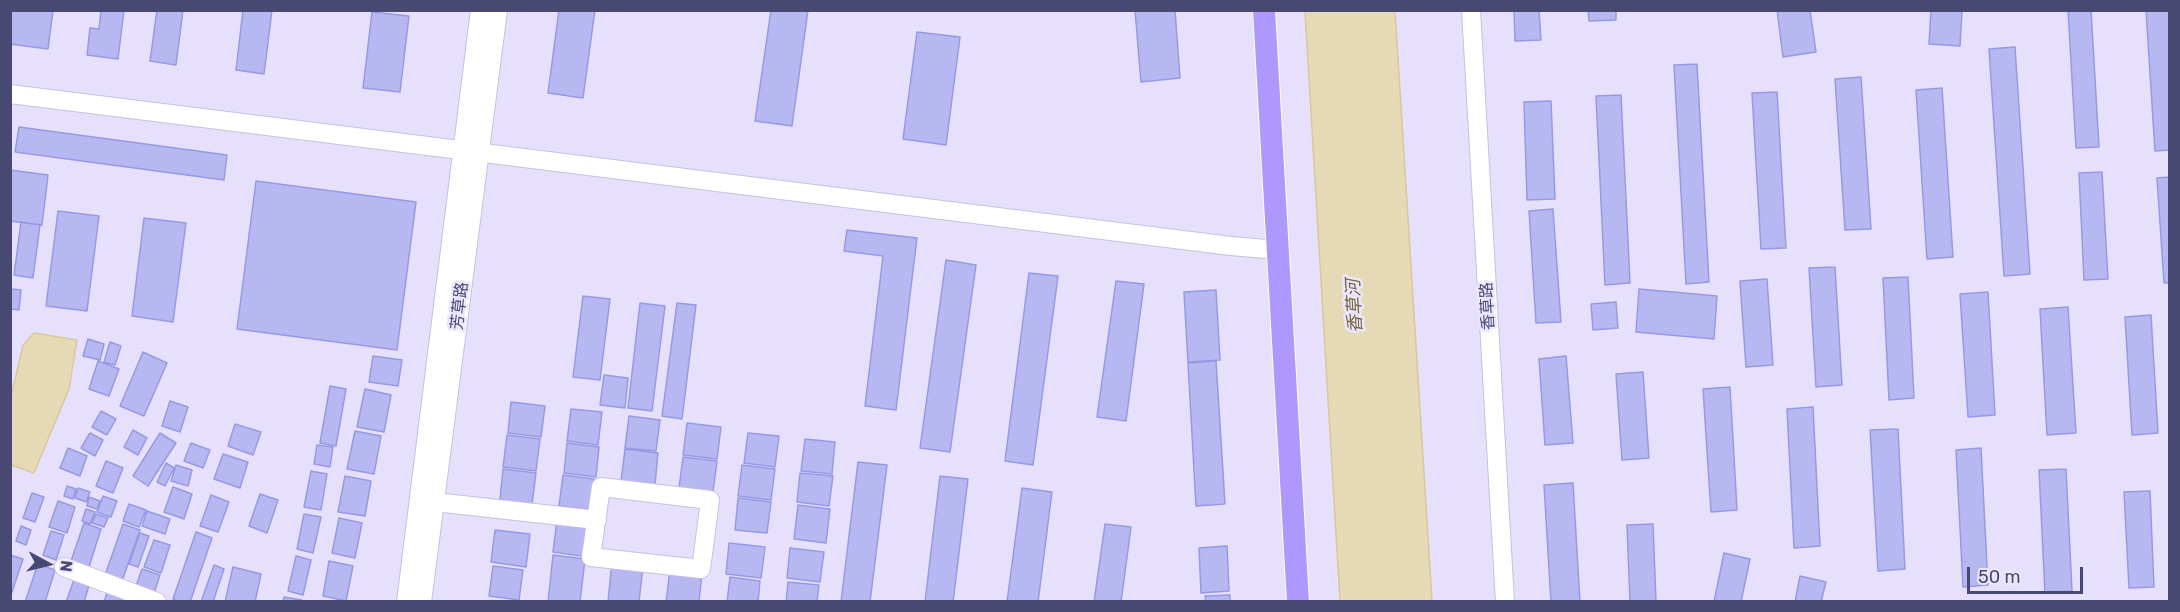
<!DOCTYPE html>
<html>
<head>
<meta charset="utf-8">
<style>
	body { margin:0 }
	#map { position:relative; width:2180px; height:612px; overflow:hidden; background:#e6e0fc; font-family:Rubik,sans-serif }
	canvas { display:block }
	.frame { position:absolute; inset:0; border:12px solid #474973; pointer-events:none }
	.north { position:absolute; left:18px; top:534px; width:60px; height:60px; -webkit-text-stroke:4px #ece7ff; paint-order:stroke; rotate:97deg; font-size:16px; font-weight:700; line-height:24px; text-align:center; color:#474973 }
	.north::after { content:''; display:block; margin:auto; width:21px; height:27px; background:#474973; clip-path:polygon(50% 0,100% 100%,50% 72%,0 100%) }
	.scale { position:absolute; left:1967px; top:567px; width:116px; height:27px; box-sizing:border-box; border:3px solid #474973; border-top:0; padding-left:8px; font-size:18px; line-height:21px; white-space:nowrap; color:#474973; -webkit-text-stroke:4px #ece7ff; paint-order:stroke }
</style>
</head>
<body>
<div id="map">
<canvas width="2180" height="612"></canvas>
<div class="frame"></div>
<div class="north">N</div>
<div class="scale">50 m</div>
</div>
<script>
const ctx = document.querySelector('canvas').getContext('2d');
ctx.lineJoin = 'round';
function fillPath(path, color) {
  ctx.fillStyle = color;
  ctx.fill(path, 'evenodd');
}
function shape(rows) {
  const path = new Path2D();
  for (const r of rows) {
    path.moveTo(r[0], r[1]);
    for (let i = 2; i < r.length; i += 2) path.lineTo(r[i], r[i + 1]);
  }
  return path;
}
function strokePath(path, color, width, dash) {
  ctx.strokeStyle = color;
  ctx.lineWidth = width;
  ctx.lineCap = dash ? 'butt' : 'round';
  ctx.setLineDash(dash || []);
  ctx.stroke(path);
}
function label(font, color, halo, rows, align = 'center') {
  ctx.font = font + ' Rubik,"Noto Sans SC",sans-serif';
  ctx.lineWidth = 5;
  ctx.setLineDash([]);
  ctx.textBaseline = 'middle';
  ctx.strokeStyle = halo;
  ctx.fillStyle = color;
  for (const [text, x, y, turn = 0] of rows) {
    ctx.save();
    ctx.translate(x, y);
    ctx.rotate((+turn || 0) * Math.PI / 180);
    ctx.textAlign = isNaN(turn) ? turn : align;
    if (halo) ctx.strokeText(text, 0, 0);
    ctx.fillText(text, 0, 0);
    ctx.restore();
  }
}
const water = shape([
	[1305,11,1395,11,1432,601,1340,601,1305,11],
	[34,333,77,340,69,389,34,473,11,465,10,401,23,345,34,333]
]);
fillPath(water, '#e6d9b5');
strokePath(water, '#d8c99b', 1.5);
const building = shape([
	[10,10,53,10,48,49,10,44,10,10],
	[101,10,124,10,118,59,87,55,90,28,99,29,101,10],
	[157,10,183,10,176,65,150,61,157,10],
	[243,10,272,10,264,74,236,70,243,10],
	[559,10,595,10,583,98,548,93,559,10],
	[771,10,808,10,792,126,755,121,771,10],
	[1135,10,1175,10,1180,78,1141,82,1135,10],
	[1514,10,1539,10,1541,40,1515,41,1514,10],
	[1588,10,1616,10,1616,20,1589,21,1588,10],
	[1777,10,1810,10,1816,52,1783,57,1777,10],
	[1931,10,1962,10,1960,46,1929,44,1931,10],
	[2068,10,2091,10,2099,147,2076,148,2068,10],
	[2146,10,2170,10,2170,150,2155,151,2146,10],
	[372,12,409,16,400,92,363,88,372,12],
	[917,32,960,37,946,145,903,139,917,32],
	[2015,47,2030,274,2004,276,1989,49,2015,47],
	[1697,64,1709,282,1686,284,1674,65,1697,64],
	[1861,77,1871,229,1845,230,1835,79,1861,77],
	[1942,88,1953,257,1927,259,1916,90,1942,88],
	[1777,92,1786,248,1761,249,1752,93,1777,92],
	[1621,95,1630,283,1605,285,1596,96,1621,95],
	[1551,101,1555,199,1527,200,1524,102,1551,101],
	[19,127,227,155,224,180,15,152,19,127],
	[10,170,48,175,42,225,10,221,10,170],
	[2102,172,2108,279,2084,280,2079,173,2102,172],
	[2170,177,2170,283,2164,283,2157,178,2170,177],
	[256,181,416,202,397,350,237,329,256,181],
	[1553,209,1561,322,1536,323,1529,211,1553,209],
	[58,211,99,216,87,311,46,306,58,211],
	[144,218,186,223,173,322,132,316,144,218],
	[21,222,40,225,33,278,14,275,21,222],
	[847,230,917,238,896,410,865,406,883,256,844,251,847,230],
	[946,260,976,265,950,452,920,448,946,260],
	[1835,267,1842,385,1816,387,1809,268,1835,267],
	[1029,273,1058,276,1033,465,1005,461,1029,273],
	[1908,277,1914,398,1889,400,1883,278,1908,277],
	[1767,279,1773,365,1746,367,1740,281,1767,279],
	[1116,281,1144,284,1126,421,1097,417,1116,281],
	[11,289,21,290,19,310,10,309,11,289],
	[1639,289,1717,296,1714,339,1636,332,1639,289],
	[1216,290,1220,360,1188,362,1184,292,1216,290],
	[1988,292,1995,415,1968,417,1960,294,1988,292],
	[583,296,610,299,600,380,573,377,583,296],
	[1616,302,1618,328,1593,330,1591,304,1616,302],
	[640,303,665,306,652,411,628,408,640,303],
	[677,303,696,305,682,419,662,416,677,303],
	[2068,307,2076,433,2047,435,2040,309,2068,307],
	[2151,315,2158,433,2132,435,2125,317,2151,315],
	[88,339,104,344,100,360,83,356,88,339],
	[110,342,121,346,115,365,104,362,110,342],
	[143,352,167,363,144,416,120,406,143,352],
	[373,356,402,360,398,386,369,382,373,356],
	[1566,356,1573,443,1545,445,1539,359,1566,356],
	[98,361,119,369,109,396,89,389,98,361],
	[1216,361,1225,504,1196,506,1188,363,1216,361],
	[1643,372,1649,458,1622,460,1616,374,1643,372],
	[604,375,628,378,625,408,600,405,604,375],
	[330,386,346,389,336,446,320,443,330,386],
	[1730,387,1737,510,1711,512,1703,389,1730,387],
	[365,389,391,395,384,432,357,427,365,389],
	[170,401,188,407,180,432,162,426,170,401],
	[511,402,545,406,541,437,508,433,511,402],
	[1813,407,1820,546,1794,548,1787,409,1813,407],
	[571,409,602,412,598,445,567,441,571,409],
	[101,411,116,419,107,435,92,427,101,411],
	[629,416,660,420,656,451,625,448,629,416],
	[687,423,721,427,717,459,683,455,687,423],
	[235,424,261,432,253,455,228,446,235,424],
	[1898,429,1905,569,1878,571,1870,430,1898,429],
	[133,430,147,438,138,455,124,447,133,430],
	[355,431,381,436,374,474,347,469,355,431],
	[90,433,103,440,95,456,81,448,90,433],
	[160,433,176,443,148,486,133,476,160,433],
	[748,433,779,436,775,467,744,463,748,433],
	[507,435,540,439,536,471,503,467,507,435],
	[805,439,835,442,832,474,801,471,805,439],
	[191,443,210,450,203,468,184,461,191,443],
	[567,443,599,447,596,477,564,473,567,443],
	[317,445,333,447,330,467,314,464,317,445],
	[68,448,87,456,80,476,60,468,68,448],
	[1981,448,1988,585,1963,587,1956,450,1981,448],
	[625,449,658,453,655,485,621,481,625,449],
	[223,454,248,462,240,488,214,479,223,454],
	[683,457,717,461,713,492,679,488,683,457],
	[106,461,123,468,113,493,96,486,106,461],
	[858,462,887,465,870,602,841,602,858,462],
	[166,463,174,468,165,486,157,482,166,463],
	[176,465,192,470,188,486,171,481,176,465],
	[742,465,775,469,771,500,738,496,742,465],
	[503,469,536,473,532,504,500,500,503,469],
	[2066,469,2072,591,2045,593,2039,470,2066,469],
	[311,471,327,474,321,510,304,507,311,471],
	[800,473,833,476,829,506,797,502,800,473],
	[563,475,594,479,591,510,559,506,563,475],
	[345,476,371,481,365,516,338,512,345,476],
	[940,476,968,479,953,602,925,602,940,476],
	[1573,483,1580,602,1551,602,1544,485,1573,483],
	[67,486,76,489,73,499,64,496,67,486],
	[173,487,192,494,184,519,164,512,173,487],
	[78,488,90,492,86,502,75,498,78,488],
	[1022,488,1052,492,1038,602,1007,602,1022,488],
	[2150,491,2154,587,2129,588,2124,492,2150,491],
	[32,493,44,497,35,522,23,518,32,493],
	[260,494,278,500,267,533,249,526,260,494],
	[211,495,229,502,218,532,200,526,211,495],
	[103,496,117,501,111,517,97,512,103,496],
	[89,497,100,501,97,509,87,506,89,497],
	[738,498,771,502,767,533,735,530,738,498],
	[58,501,75,507,67,533,49,527,58,501],
	[129,504,146,510,139,527,123,521,129,504],
	[798,505,830,509,826,543,794,539,798,505],
	[86,509,95,512,90,524,82,521,86,509],
	[147,511,170,519,165,534,142,526,147,511],
	[96,514,108,518,104,527,92,523,96,514],
	[304,514,321,517,313,553,297,549,304,514],
	[339,518,362,523,355,558,332,553,339,518],
	[557,520,591,524,588,557,553,552,557,520],
	[84,523,101,529,88,570,70,564,84,523],
	[123,524,140,530,122,581,105,575,123,524],
	[1105,524,1131,527,1121,602,1094,602,1105,524],
	[1653,524,1656,602,1630,602,1627,525,1653,524],
	[21,526,31,530,26,545,16,541,21,526],
	[495,530,530,534,526,567,491,562,495,530],
	[51,531,64,535,56,560,43,555,51,531],
	[196,532,212,538,190,602,181,602,173,599,196,532],
	[140,533,149,536,138,567,129,564,140,533],
	[154,540,170,545,161,573,144,567,154,540],
	[729,543,765,547,761,578,726,574,729,543],
	[1227,546,1229,591,1201,593,1199,548,1227,546],
	[790,548,824,552,820,582,787,578,790,548],
	[1724,553,1750,559,1741,602,1714,602,1724,553],
	[10,555,23,559,10,598,10,555],
	[553,555,585,559,580,602,548,602,553,555],
	[296,556,311,560,303,595,288,591,296,556],
	[329,561,353,566,346,601,323,596,329,561],
	[612,562,643,566,639,602,608,602,612,562],
	[38,564,55,570,45,602,25,602,38,564],
	[214,565,224,569,213,602,201,602,214,565],
	[493,566,523,570,519,600,489,596,493,566],
	[233,567,261,574,255,602,225,602,233,567],
	[142,569,160,575,154,593,136,586,142,569],
	[670,570,702,573,699,602,666,602,670,570],
	[1800,576,1826,582,1821,602,1795,602,1800,576],
	[75,577,90,582,84,602,66,602,75,577],
	[730,577,760,581,758,602,727,602,730,577],
	[788,582,819,585,817,602,786,602,788,582],
	[108,590,125,595,123,602,104,602,108,590],
	[1230,595,1230,602,1206,602,1205,596,1230,595],
	[284,597,302,600,302,602,283,602,284,597]
]);
fillPath(building, '#b7b7f2');
strokePath(building, '#9899e5', 1.5);
const minor = shape([
	[1471,10,1505,602],
	[10,94,1231,246,1278,250],
	[601,487,710,500,701,569,591,557,601,487],
	[435,502,597,520],
	[64,567,157,602],
	[406,602,480,10],
	[422,602,498,10]
]);
const major = shape([
	[1264,10,1298,602]
]);
strokePath(minor, '#c4c1e5', 20);
strokePath(major, '#fff', 24);
strokePath(minor, '#fff', 18);
strokePath(major, '#ae97fd', 22);
label('16px', '#474973', '#ece7ff', [
	["芳草路",460,306,-83],
	["香草路",1488,306,-93]
]);
label('italic 18px', '#736538', '#ece7ff', [
	["香草河",1355,306,-93]
]);
</script>
</body>
</html>
